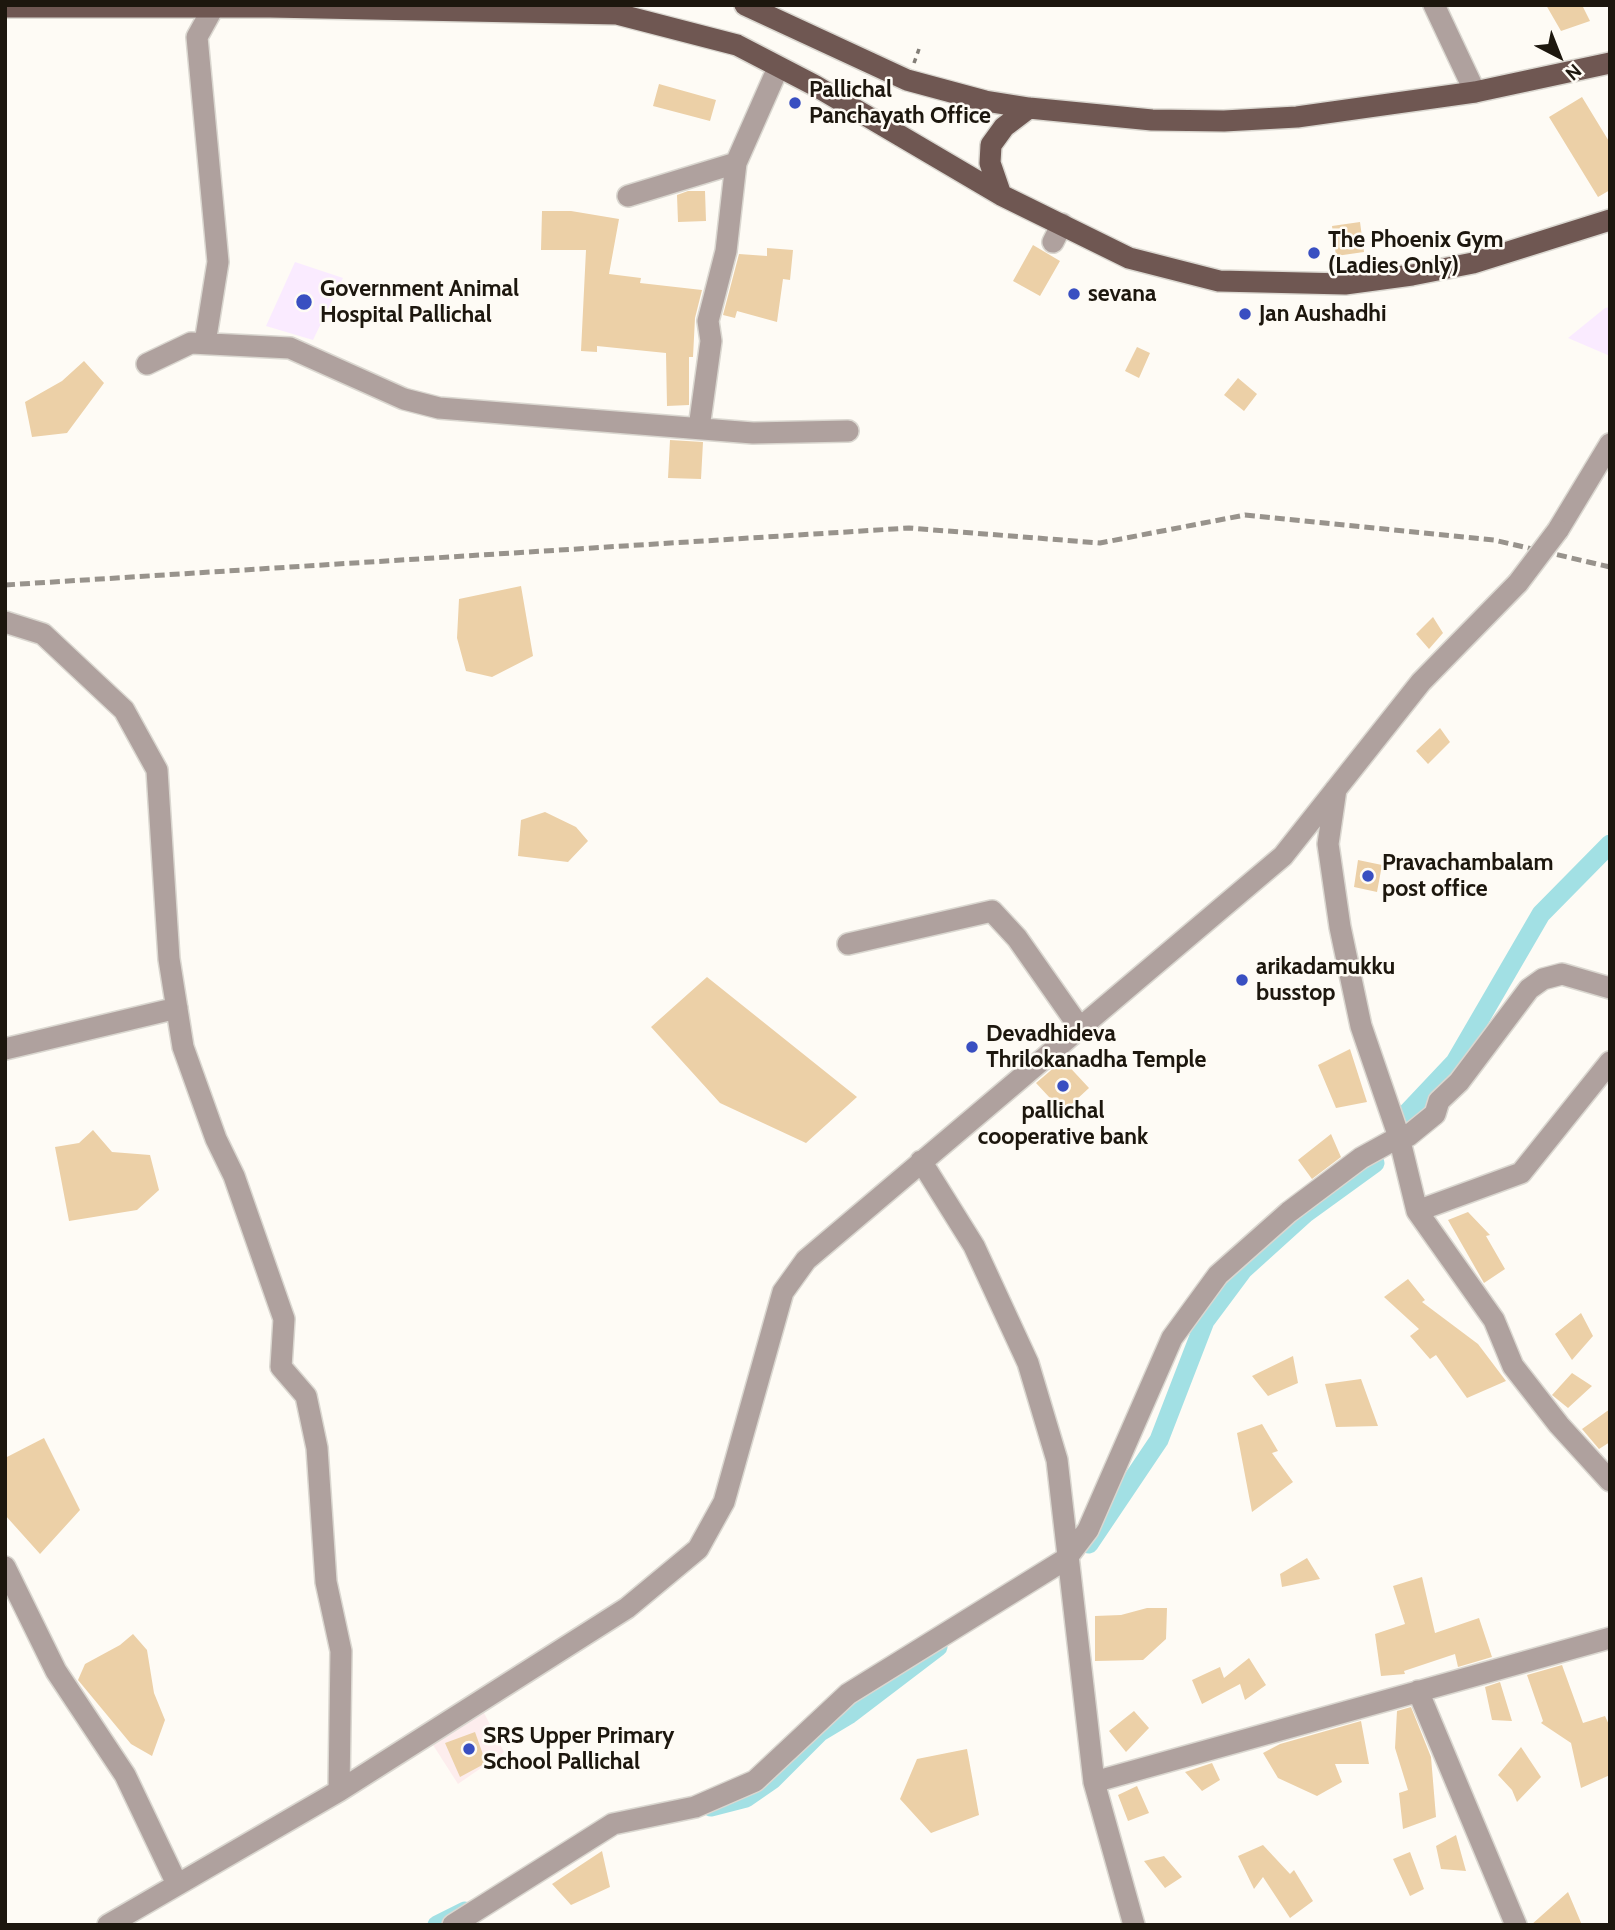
<!DOCTYPE html>
<html>
<head>
<meta charset="utf-8">
<style>
	body { margin:0 }
	#map { position:relative; width:1615px; height:1930px; overflow:hidden; background:#fefbf5; font-family:Cabin,sans-serif }
	canvas { display:block }
	.frame { position:absolute; inset:0; border:7px solid #1d170e; pointer-events:none }
	.north { position:absolute; left:1524px; top:21px; width:70px; height:70px; -webkit-text-stroke:5px #fefbf5; paint-order:stroke; rotate:138deg; font-size:19px; font-weight:700; line-height:28px; text-align:center; color:#1d170e }
	.north::after { content:''; display:block; margin:auto; width:24px; height:32px; background:#1d170e; clip-path:polygon(50% 0,100% 100%,50% 72%,0 100%) }
</style>
</head>
<body>
<div id="map">
<canvas width="1615" height="1930"></canvas>
<div class="frame"></div>
<div class="north">N</div>
</div>
<script>
const ctx = document.querySelector('canvas').getContext('2d');
ctx.lineJoin = 'round';
function fillPath(path, color) {
  ctx.fillStyle = color;
  ctx.fill(path, 'evenodd');
}
function shape(rows) {
  const path = new Path2D();
  for (const r of rows) {
    path.moveTo(r[0], r[1]);
    for (let i = 2; i < r.length; i += 2) path.lineTo(r[i], r[i + 1]);
  }
  return path;
}
function strokePath(path, color, width, dash) {
  ctx.strokeStyle = color;
  ctx.lineWidth = width;
  ctx.lineCap = dash ? 'butt' : 'round';
  ctx.setLineDash(dash || []);
  ctx.stroke(path);
}
function label(font, color, halo, rows, align = 'center') {
  ctx.font = font + ' Cabin,sans-serif';
  ctx.lineWidth = 5;
  ctx.setLineDash([]);
  ctx.textBaseline = 'middle';
  ctx.strokeStyle = halo;
  ctx.fillStyle = color;
  for (const [text, x, y, turn = 0] of rows) {
    ctx.save();
    ctx.translate(x, y);
    ctx.rotate((+turn || 0) * Math.PI / 180);
    ctx.textAlign = isNaN(turn) ? turn : align;
    if (halo) ctx.strokeText(text, 0, 0);
    ctx.fillText(text, 0, 0);
    ctx.restore();
  }
}
fillPath(shape([
	[482,1709,504,1752,458,1784,433,1745]
]), '#fdeded');
fillPath(shape([
	[295,262,343,278,313,340,266,326],
	[1610,307,1610,356,1568,338,1605,308]
]), '#faebff');
strokePath(shape([
	[1405,1115,1455,1062,1541,914,1610,844],
	[1089,1544,1159,1440,1205,1321,1243,1270,1306,1213,1375,1163],
	[711,1807,746,1798,772,1780,820,1732,850,1714,938,1647],
	[437,1925,465,1911]
]), '#a2e0e4', 19);
fillPath(shape([
	[1546,5,1582,5,1590,21,1561,31],
	[659,84,716,100,710,121,653,106],
	[1582,97,1610,143,1610,190,1598,197,1549,117],
	[688,191,705,191,706,221,678,222,677,195],
	[542,211,571,211,619,219,609,274,641,278,640,283,702,290,695,318,693,357,689,357,689,405,667,406,666,353,597,346,597,352,581,351,586,250,541,250],
	[1360,222,1364,252,1336,256,1332,226],
	[1033,245,1060,261,1040,296,1013,281],
	[767,248,793,250,790,280,783,279,777,322,737,311,735,318,723,315,739,254,767,256],
	[1137,347,1150,353,1139,378,1125,371],
	[84,361,104,383,67,433,32,437,25,402,62,381],
	[1238,378,1257,394,1244,411,1224,395],
	[670,440,703,442,701,479,668,478],
	[521,586,533,656,492,677,466,671,457,638,459,599],
	[1433,617,1443,633,1429,649,1416,634],
	[1440,728,1450,742,1428,764,1416,751],
	[545,812,576,827,588,841,568,862,518,856,521,820],
	[1358,860,1382,865,1377,892,1354,887],
	[707,977,857,1097,806,1143,720,1103,651,1027],
	[1350,1049,1367,1102,1336,1108,1318,1065],
	[1063,1060,1089,1088,1063,1112,1036,1083],
	[93,1130,112,1152,150,1155,159,1190,137,1210,69,1221,55,1147,79,1143],
	[1331,1134,1341,1157,1312,1179,1298,1160],
	[1468,1212,1490,1235,1486,1236,1505,1269,1484,1283,1448,1220],
	[1408,1279,1425,1300,1422,1302,1478,1344,1506,1381,1467,1398,1436,1355,1430,1359,1410,1336,1419,1329,1384,1297],
	[1581,1313,1593,1336,1572,1360,1555,1334],
	[1293,1356,1298,1383,1268,1396,1252,1376],
	[1572,1373,1592,1386,1568,1408,1552,1395],
	[1361,1379,1378,1426,1336,1427,1325,1384],
	[1610,1409,1610,1442,1599,1449,1582,1429],
	[1262,1424,1278,1451,1272,1453,1293,1482,1252,1512,1237,1433],
	[44,1438,80,1510,40,1554,5,1515,5,1458],
	[1307,1558,1320,1579,1282,1587,1280,1574],
	[1422,1577,1435,1633,1479,1618,1492,1657,1458,1667,1455,1654,1404,1671,1405,1674,1381,1676,1375,1634,1405,1624,1393,1586],
	[1147,1608,1167,1608,1166,1639,1143,1660,1095,1661,1095,1616,1121,1615],
	[133,1634,147,1650,154,1693,165,1720,152,1756,131,1744,78,1680,85,1664,120,1645],
	[1249,1658,1266,1685,1245,1700,1240,1684,1202,1704,1192,1680,1220,1667,1224,1678],
	[1562,1665,1583,1723,1605,1716,1610,1727,1610,1775,1581,1788,1571,1743,1541,1723,1543,1721,1527,1675],
	[1500,1682,1512,1721,1492,1720,1485,1687],
	[1411,1707,1431,1757,1436,1817,1403,1829,1399,1793,1408,1790,1395,1748,1397,1711],
	[1134,1711,1149,1728,1126,1752,1109,1731],
	[1361,1721,1369,1764,1335,1764,1342,1782,1317,1796,1278,1778,1263,1753,1280,1744],
	[475,1732,486,1763,460,1777,445,1743],
	[1521,1747,1541,1777,1517,1802,1512,1790,1498,1775],
	[967,1749,979,1815,931,1833,900,1799,917,1759],
	[1212,1763,1220,1780,1202,1791,1185,1772],
	[1137,1786,1149,1813,1128,1821,1118,1795],
	[1456,1835,1466,1871,1441,1869,1436,1846],
	[1263,1845,1290,1874,1294,1870,1313,1901,1290,1918,1263,1877,1254,1889,1238,1856],
	[602,1851,610,1887,571,1905,552,1884],
	[1410,1852,1424,1889,1410,1896,1393,1859],
	[1164,1856,1182,1877,1165,1888,1144,1861],
	[1568,1892,1582,1925,1531,1925]
]), '#ecd0a7');
const minor = shape([
	[1434,5,1475,92],
	[628,196,736,163],
	[1053,242,1062,224],
	[205,343,218,262,197,37,213,8],
	[147,364,191,343,290,348,404,399,439,408,753,433,848,431],
	[699,428,711,341,708,321,726,251,736,163,778,68],
	[1558,530,1610,444],
	[5,622,43,634,124,710,157,770,169,959,183,1047,216,1139,234,1176,284,1319,281,1367,306,1396,317,1448,326,1582,341,1651,339,1791],
	[1336,789,1328,844,1340,927,1361,1026,1399,1137,1417,1211,1494,1320,1513,1366,1559,1425,1610,1481],
	[848,944,992,911,1017,938,1080,1028],
	[5,1049,177,1008],
	[921,1161,974,1246,1028,1363,1057,1460,1094,1782,1134,1925],
	[1417,1211,1521,1173,1610,1062],
	[5,1567,56,1671,125,1775,177,1884],
	[1418,1691,1516,1925],
	[1094,1782,1610,1638],
	[108,1925,339,1791,627,1608,698,1549,724,1502,783,1292,806,1260,1283,856,1421,682,1518,583],
	[453,1925,613,1824,695,1807,755,1781,848,1694,1066,1559,1088,1530,1172,1338,1218,1275,1289,1212,1361,1158,1399,1137,1408,1136,1435,1114,1439,1101,1459,1082,1529,989,1543,979,1562,974,1610,988]
]);
const major = shape([
	[745,5,907,80,985,101,1029,108,1152,120,1224,121,1297,117,1475,92,1610,63],
	[5,7,270,7,617,14,737,45,814,85,1001,195,1129,258,1219,281,1345,284,1412,275,1473,263,1610,220],
	[1001,195,990,163,991,145,1004,127,1029,108]
]);
strokePath(minor, '#dad7d0', 24);
strokePath(major, '#dad7d0', 24);
strokePath(shape([
	[914,63,919,49]
]), '#837e77', 3.5, [5, 5]);
strokePath(minor, '#afa19e', 21);
strokePath(major, '#6f5752', 21);
strokePath(shape([
	[5,585,909,528,1100,543,1245,515,1494,540,1610,567]
]), '#98938c', 5, [10, 5]);
const minorBridge = shape([
	[1518,583,1558,530]
]);
strokePath(minorBridge, '#dad7d0', 24, []);
strokePath(minorBridge, '#afa19e', 21);
for (const [x, y, r, color] of [
	[795,103,7,"#394fc1"],
	[1314,253,7,"#394fc1"],
	[1074,294,7,"#394fc1"],
	[304,302,9,"#394fc1"],
	[1245,314,7,"#394fc1"],
	[1368,876,7,"#394fc1"],
	[1242,980,7,"#394fc1"],
	[972,1047,7,"#394fc1"],
	[1063,1086,7,"#394fc1"],
	[469,1749,7,"#394fc1"]
]) {
  const dot = new Path2D();
  dot.arc(x, y, r, 0, 2 * Math.PI);
  ctx.fillStyle = color;
  ctx.fill(dot);
  strokePath(dot, '#fefbf5', 2.5);
}
label('bold 23px', '#1d170e', '#fefbf5', [
	["Pallichal",809,90],
	["Panchayath Office",809,116],
	["The Phoenix Gym",1328,240],
	["(Ladies Only)",1328,266],
	["Government Animal",320,289],
	["Hospital Pallichal",320,315],
	["sevana",1088,294],
	["Jan Aushadhi",1259,314],
	["Pravachambalam",1382,863],
	["post office",1382,889],
	["arikadamukku",1256,967],
	["busstop",1256,993],
	["Devadhideva",986,1034],
	["Thrilokanadha Temple",986,1060],
	["pallichal",1063,1111,"center"],
	["cooperative bank",1063,1137,"center"],
	["SRS Upper Primary",483,1736],
	["School Pallichal",483,1762]
], 'left');
</script>
</body>
</html>
